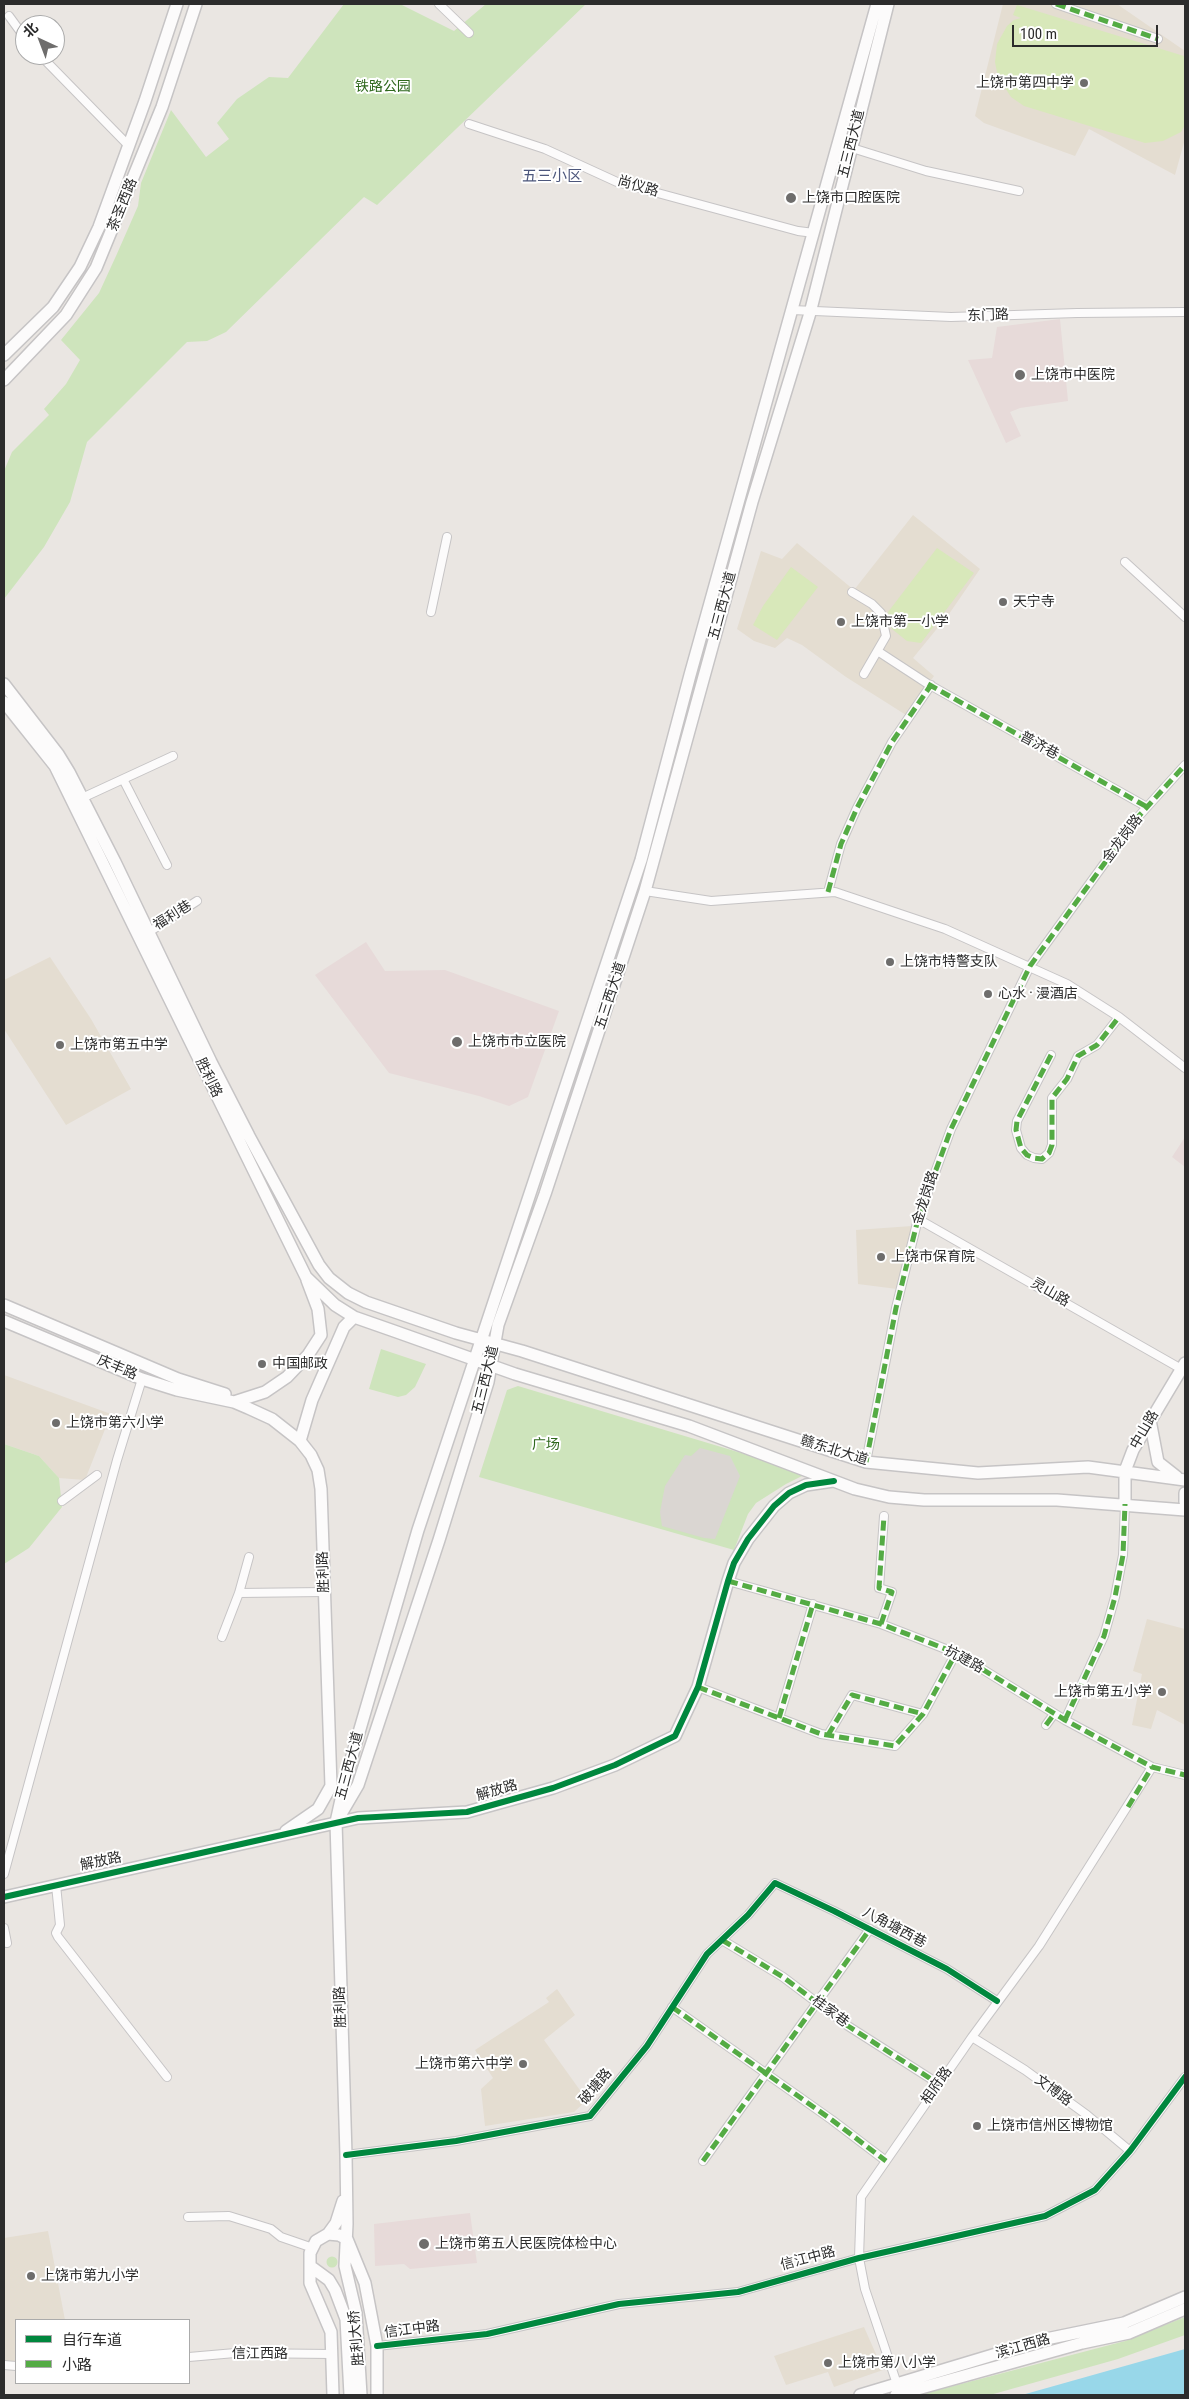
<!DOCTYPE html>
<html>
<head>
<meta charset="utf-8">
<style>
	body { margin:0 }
	#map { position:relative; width:1189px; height:2399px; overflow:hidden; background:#eae6e2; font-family:"Roboto Condensed","Noto Sans SC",sans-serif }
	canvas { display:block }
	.frame { position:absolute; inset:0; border:5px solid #2c2c2c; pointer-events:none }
	.legend { position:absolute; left:15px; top:2319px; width:175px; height:65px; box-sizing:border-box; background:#fff; border:1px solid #ababab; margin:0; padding:6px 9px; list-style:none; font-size:15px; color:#2c2c2c }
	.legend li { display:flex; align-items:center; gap:10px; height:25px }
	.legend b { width:25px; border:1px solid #ababab }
	.north { position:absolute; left:15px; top:15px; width:50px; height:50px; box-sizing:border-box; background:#fff; border:1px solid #ababab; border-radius:50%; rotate:317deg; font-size:14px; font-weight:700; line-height:20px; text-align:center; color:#2c2c2c }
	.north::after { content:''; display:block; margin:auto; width:18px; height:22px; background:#6e6d6c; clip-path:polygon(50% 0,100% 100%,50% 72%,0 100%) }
	.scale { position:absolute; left:1012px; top:25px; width:146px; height:22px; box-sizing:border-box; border:2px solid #2c2c2c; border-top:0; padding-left:6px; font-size:15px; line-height:18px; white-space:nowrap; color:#2c2c2c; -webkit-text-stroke:4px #fff; paint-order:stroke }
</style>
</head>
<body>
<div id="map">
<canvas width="1189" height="2399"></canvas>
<div class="frame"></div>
<ul class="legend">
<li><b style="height:6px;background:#00873e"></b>自行车道</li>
<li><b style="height:6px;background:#54ab44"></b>小路</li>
</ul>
<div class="north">北</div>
<div class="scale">100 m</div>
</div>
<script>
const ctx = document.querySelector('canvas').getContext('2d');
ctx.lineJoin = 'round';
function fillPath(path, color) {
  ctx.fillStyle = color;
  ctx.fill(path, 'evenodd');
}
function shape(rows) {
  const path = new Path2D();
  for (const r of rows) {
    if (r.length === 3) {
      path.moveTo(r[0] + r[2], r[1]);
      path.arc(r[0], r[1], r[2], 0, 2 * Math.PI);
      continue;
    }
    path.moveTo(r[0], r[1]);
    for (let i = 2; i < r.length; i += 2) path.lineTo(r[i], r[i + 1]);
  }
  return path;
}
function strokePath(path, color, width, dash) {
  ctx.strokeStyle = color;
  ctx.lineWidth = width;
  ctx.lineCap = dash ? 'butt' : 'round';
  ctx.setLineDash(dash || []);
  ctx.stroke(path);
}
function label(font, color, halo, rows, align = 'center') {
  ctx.font = font + ' "Roboto Condensed","Noto Sans SC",sans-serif';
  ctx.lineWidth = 4;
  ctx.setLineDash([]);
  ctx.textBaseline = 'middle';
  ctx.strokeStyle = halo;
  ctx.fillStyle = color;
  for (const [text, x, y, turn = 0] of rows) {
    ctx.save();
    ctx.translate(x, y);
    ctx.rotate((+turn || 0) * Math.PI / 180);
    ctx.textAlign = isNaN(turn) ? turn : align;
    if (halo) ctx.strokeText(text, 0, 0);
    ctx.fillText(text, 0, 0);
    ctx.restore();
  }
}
fillPath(shape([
	[1003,4,1117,4,1185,51,1185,139,1175,175,1089,129,1075,156,984,123,975,116],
	[913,515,980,569,949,614,913,658,934,676,906,715,846,677,802,645,787,638,775,648,754,641,737,629,761,551,782,559,797,543,854,590],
	[50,957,91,1019,131,1089,66,1125,4,1029,4,980],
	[912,1226,897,1289,858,1284,856,1230],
	[4,1375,111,1414,85,1480,59,1478,39,1456,4,1444],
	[1147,1619,1185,1629,1185,1725,1157,1710,1151,1729,1132,1725,1142,1674,1133,1671],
	[557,1989,575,2015,544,2040,587,2100,574,2112,485,2126,481,2089,493,2078,475,2050,549,2002,546,1998],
	[48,2231,65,2320,16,2320,16,2366,4,2365,4,2238],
	[864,2327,883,2370,834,2387,828,2372,786,2385,774,2356]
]), '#e4ddd1');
fillPath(shape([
	[1060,319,1068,401,1020,408,1010,412,1021,436,1006,443,968,360,992,358,997,327],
	[366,942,385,971,445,970,559,1011,528,1097,509,1106,479,1096,389,1073,315,975],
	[1185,1137,1185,1167,1172,1157],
	[470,2213,477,2263,410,2269,404,2264,375,2266,374,2224]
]), '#e7dad9');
fillPath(shape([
	[344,4,400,4,454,31,486,4,586,4,377,205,364,197,226,332,207,341,187,342,87,442,70,502,44,547,4,599,4,471,12,452,49,415,44,409,66,384,80,360,61,340,99,293,116,256,138,206,141,183,171,110,206,157,229,139,217,123,237,99,269,77,288,78],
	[381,1349,426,1364,415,1387,406,1395,398,1397,369,1389],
	[518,1386,808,1473,786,1484,756,1503,748,1514,734,1550,479,1477,507,1390],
	[4,1444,39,1456,59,1478,62,1507,29,1548,4,1564],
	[332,2262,5.5],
	[1185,2317,1185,2335,1118,2359,990,2395,919,2395,1125,2341]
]), '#cee4bc');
fillPath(shape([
	[1017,5,1184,56,1185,125,1181,132,1163,141,1145,143,1024,106,1011,97,998,77,995,62,997,44,1007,26,1014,20,1021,18,1013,15],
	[937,548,974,573,921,643,907,641,892,629,888,612],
	[791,567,818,587,777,640,753,625,763,606]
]), '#d8e8ba');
fillPath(shape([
	[700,1448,730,1456,740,1476,715,1539,704,1538,662,1526,660,1512,665,1486,685,1455,691,1456]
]), '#dad6d2');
fillPath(shape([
	[1185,2349,1185,2395,1022,2395]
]), '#98d7e9');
const street = shape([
	[439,4,469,33],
	[1056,4,1158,39],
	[9,16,25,38],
	[40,55,129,146],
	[469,124,545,149,617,182,798,231,814,233],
	[852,148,926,171,1019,191],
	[792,310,951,317,1077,313,1185,312],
	[1125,562,1185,617],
	[852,592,872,604,881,613,886,636,864,674],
	[431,612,447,537],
	[879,652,928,684,1147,807],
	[123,779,167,865],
	[82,798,173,756],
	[645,891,711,901,835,892,945,929,1067,984,1119,1017,1185,1068],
	[828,892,841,844,857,808,892,742,931,685],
	[149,932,197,901],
	[1051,1055,1017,1121,1016,1130,1021,1148,1027,1155,1034,1158,1042,1159,1049,1153,1052,1145,1052,1098,1067,1079,1078,1056,1097,1045,1119,1017],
	[918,1219,1185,1371],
	[866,1462,896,1308,918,1219,951,1129,1030,966,1138,817,1185,765],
	[62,1501,97,1475],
	[728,1581,881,1624,956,1653,1065,1720,1152,1767,1185,1775],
	[239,1593,324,1592],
	[881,1624,892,1592,879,1588,884,1516],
	[222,1637,239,1593,249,1557],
	[698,1687,821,1734,895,1746,923,1714,956,1653],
	[779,1718,813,1604],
	[1065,1720,1104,1636,1115,1597,1123,1555,1125,1504],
	[1046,1725,1054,1714],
	[828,1735,852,1695,923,1714],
	[4,1874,117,1460,142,1379],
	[56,1885,60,1925,56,1933,58,1937,167,2077],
	[4,1928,7,1943],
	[722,1940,783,1977,848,2026,939,2084],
	[672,2007,832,2120,886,2161],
	[972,2037,1025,2070,1087,2115,1130,2151],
	[346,2155,456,2141,590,2116,647,2046,707,1954,748,1915,775,1883,834,1911,947,1969,997,2001],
	[703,2161,870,1929],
	[188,2217,229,2216,271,2229,281,2237,313,2248],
	[377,2346,487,2334,619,2304,738,2292,859,2258,1045,2216,1095,2190,1130,2151,1185,2077],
	[189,2357,235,2353,332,2354],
	[4,2365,16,2366],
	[898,2387,865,2289,859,2258,861,2197,972,2037,1039,1946,1152,1767]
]);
const secondary = shape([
	[4,355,53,307,80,267,99,227,145,101,177,4],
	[4,380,66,315,96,268,162,107,196,4],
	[4,684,58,754,69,772,115,862,211,1062,249,1136,319,1265,329,1278,348,1293,366,1302,456,1333,522,1351,866,1462,978,1473,1088,1467,1185,1480],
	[4,702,55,766,306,1277,335,1305,354,1317,394,1331,515,1374,689,1426,855,1489,889,1497,924,1500,1057,1500,1185,1510],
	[4,1305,178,1379,225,1394],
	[4,1321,142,1379,177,1390,234,1402,248,1408,272,1419,300,1441,311,1455,318,1470,321,1489,331,1786,318,1809,286,1831],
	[234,1402,265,1392,287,1377,308,1355,321,1335,318,1309,307,1280],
	[1150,1420,1158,1462,1177,1477],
	[300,1441,312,1400,344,1327,354,1317],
	[1185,1493,1185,1502],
	[1125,1504,1125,1471,1133,1450,1185,1363],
	[341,1814,358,1785,439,1540,488,1382,498,1325,545,1194,645,891,752,502,810,313,888,4],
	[4,1897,358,1818,467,1812,553,1788,615,1765,675,1736,698,1687,728,1581,734,1563,748,1539,774,1506,789,1493,806,1485,833,1481],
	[328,2234,336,2223,343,2201],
	[310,2266,329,2280,335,2290,346,2319,350,2395],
	[333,2395,331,2332,310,2283,310,2253,316,2241,328,2234,339,2235,347,2239,365,2283,377,2346,377,2395],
	[361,2395,356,2313,345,2266,347,2224,346,2155,336,1822,346,1777,418,1530,641,860,690,675,877,4],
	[860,2395,1046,2339,1124,2323,1185,2297],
	[896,2395,1082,2343,1129,2333,1185,2309]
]);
strokePath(street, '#c6c4c5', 10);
strokePath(secondary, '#c6c4c5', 14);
strokePath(street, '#fcfbfb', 8);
strokePath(secondary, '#fcfbfb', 11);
strokePath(shape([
	[1056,4,1158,39],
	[928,684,1147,807],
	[828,892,841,844,857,808,892,742,931,685],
	[1051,1055,1017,1121,1016,1130,1021,1148,1027,1155,1034,1158,1042,1159,1049,1153,1052,1145,1052,1098,1067,1079,1078,1056,1097,1045,1119,1017],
	[866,1462,896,1308,918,1219,951,1129,1030,966,1138,817,1185,765],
	[728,1581,881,1624,956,1653,1065,1720,1152,1767,1185,1775],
	[881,1624,892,1592,879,1588,884,1516],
	[698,1687,821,1734,895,1746,923,1714,956,1653],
	[779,1718,813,1604],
	[1065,1720,1104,1636,1115,1597,1123,1555,1125,1504],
	[1046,1725,1054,1714],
	[828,1735,852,1695,923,1714],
	[1128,1807,1152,1767],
	[722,1940,783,1977,848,2026,939,2084],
	[672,2007,832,2120,886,2161],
	[703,2161,870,1929]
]), '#54ab44', 5, [10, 5]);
strokePath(shape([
	[4,1897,358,1818,467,1812,553,1788,615,1765,675,1736,698,1687,728,1581,734,1563,748,1539,774,1506,789,1493,806,1485,834,1481],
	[346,2155,456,2141,590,2116,647,2046,707,1954,748,1915,775,1883,834,1911,947,1969,997,2001],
	[377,2346,487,2334,619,2304,738,2292,859,2258,1045,2216,1095,2190,1130,2151,1185,2077]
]), '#00873e', 6);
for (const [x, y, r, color] of [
	[1084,83,5,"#6e6d6c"],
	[791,198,6,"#6e6d6c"],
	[1020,375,6,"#6e6d6c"],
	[1003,602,5,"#6e6d6c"],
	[841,622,5,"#6e6d6c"],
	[890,962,5,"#6e6d6c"],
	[988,994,5,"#6e6d6c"],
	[457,1042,6,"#6e6d6c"],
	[60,1045,5,"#6e6d6c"],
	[881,1257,5,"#6e6d6c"],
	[262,1364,5,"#6e6d6c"],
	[56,1423,5,"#6e6d6c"],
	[1162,1692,5,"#6e6d6c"],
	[523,2064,5,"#6e6d6c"],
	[977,2126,5,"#6e6d6c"],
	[424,2244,6,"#6e6d6c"],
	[31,2276,5,"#6e6d6c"],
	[828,2363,5,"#6e6d6c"]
]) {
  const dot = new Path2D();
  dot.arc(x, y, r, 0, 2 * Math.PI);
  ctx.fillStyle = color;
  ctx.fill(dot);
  strokePath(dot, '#fff', 2);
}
label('14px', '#2c2c2c', '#fff', [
	["上饶市第四中学",1074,83,"right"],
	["上饶市口腔医院",802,198],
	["上饶市中医院",1031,375],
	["天宁寺",1013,602],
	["上饶市第一小学",851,622],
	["上饶市特警支队",900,962],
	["心水 · 漫酒店",998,994],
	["上饶市市立医院",468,1042],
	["上饶市第五中学",70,1045],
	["上饶市保育院",891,1257],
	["中国邮政",272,1364],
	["上饶市第六小学",66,1423],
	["上饶市第五小学",1152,1692,"right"],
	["上饶市第六中学",513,2064,"right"],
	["上饶市信州区博物馆",987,2126],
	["上饶市第五人民医院体检中心",435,2244],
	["上饶市第九小学",41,2276],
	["上饶市第八小学",838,2363]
], 'left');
label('14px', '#2f681d', '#fff', [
	["铁路公园",383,87],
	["广场",546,1445]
]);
label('14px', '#2c2c2c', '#fff', [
	["五三西大道",852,144,-76],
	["尚仪路",638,187,16],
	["茶圣西路",123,205,-68],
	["东门路",988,316,-2],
	["五三西大道",723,606,-75],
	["普济巷",1039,746,29],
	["金龙岗路",1123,839,-53],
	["福利巷",173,916,-32],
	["五三西大道",611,996,-72],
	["胜利路",208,1078,64],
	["金龙岗路",926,1198,-72],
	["灵山路",1050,1293,30],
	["庆丰路",117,1368,23],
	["五三西大道",486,1380,-76],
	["中山路",1145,1430,-60],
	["赣东北大道",834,1451,17],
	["胜利路",324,1572,-92],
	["抗建路",964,1660,28],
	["五三西大道",350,1766,-75],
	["解放路",497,1791,-16],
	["解放路",101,1862,-12],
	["八角塘西巷",894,1928,28],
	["胜利路",341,2007,-92],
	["桂家巷",830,2012,37],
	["相府路",937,2086,-55],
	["破塘路",596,2087,-50],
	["文博路",1053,2091,36],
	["信江中路",808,2259,-15],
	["信江中路",412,2330,-7],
	["胜利大桥",357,2338,-95],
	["滨江西路",1023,2347,-16],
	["信江西路",260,2354]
]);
label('15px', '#4d577c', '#fff', [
	["五三小区",552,177]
]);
</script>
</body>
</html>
